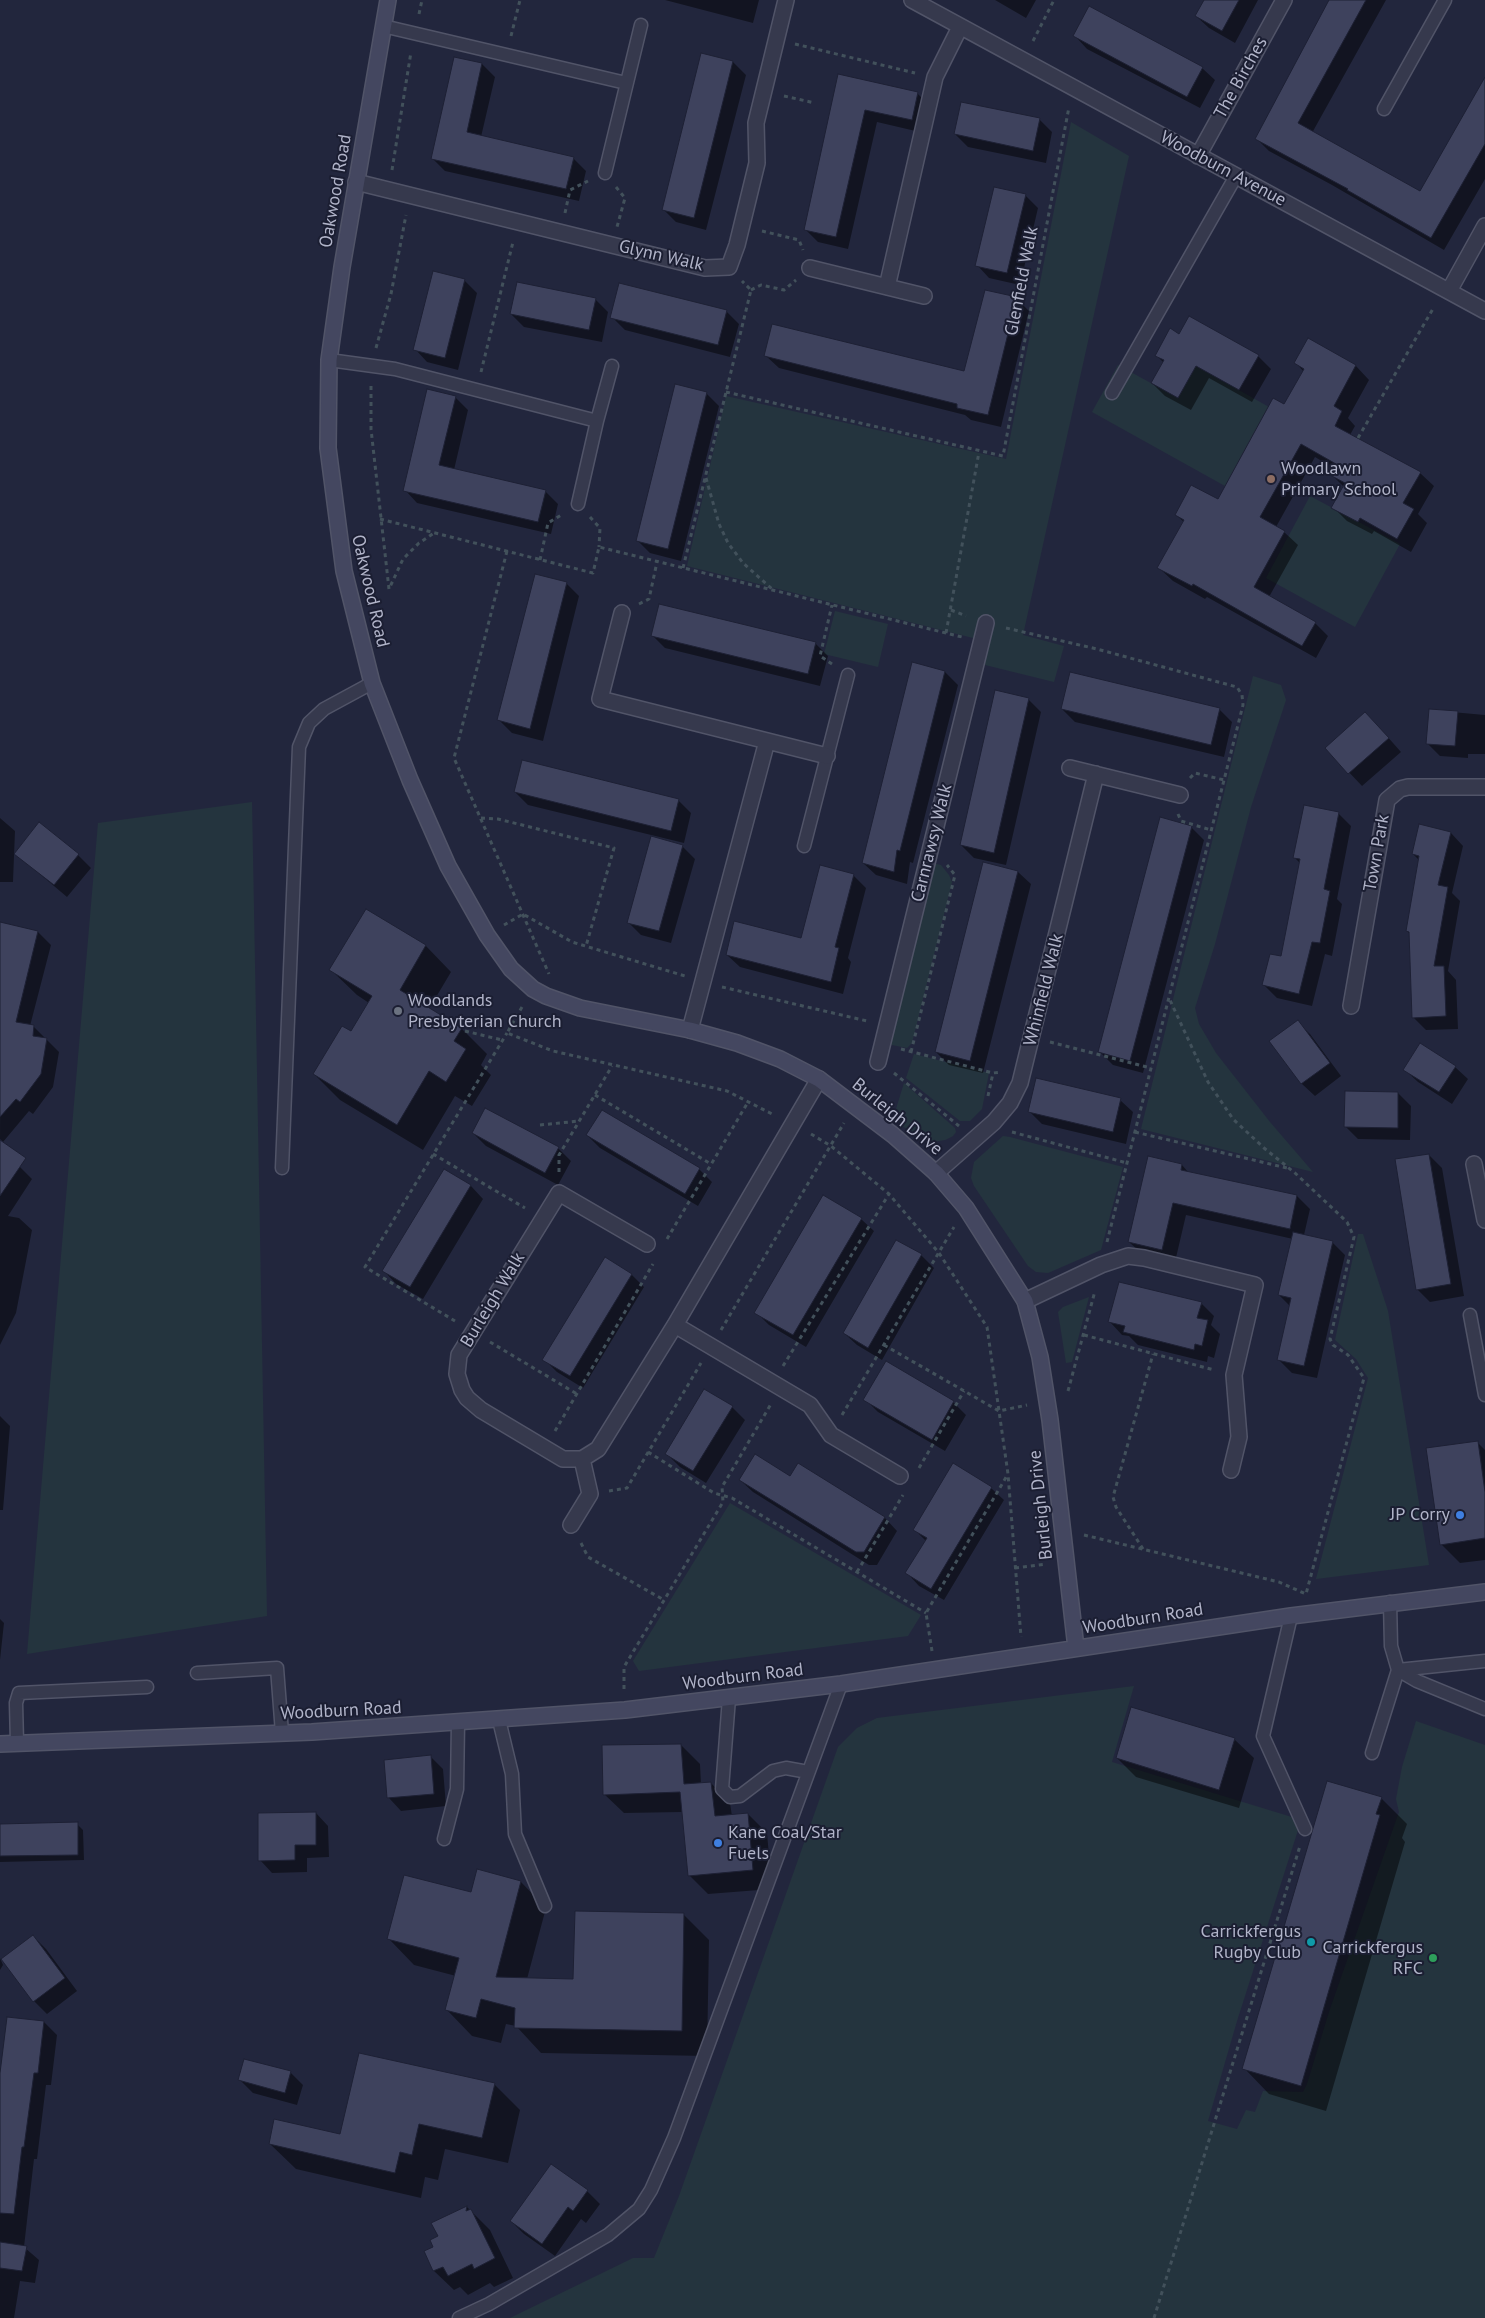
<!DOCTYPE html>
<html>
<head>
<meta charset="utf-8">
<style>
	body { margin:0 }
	canvas { display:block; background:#22263d }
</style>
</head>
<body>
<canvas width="1485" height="2318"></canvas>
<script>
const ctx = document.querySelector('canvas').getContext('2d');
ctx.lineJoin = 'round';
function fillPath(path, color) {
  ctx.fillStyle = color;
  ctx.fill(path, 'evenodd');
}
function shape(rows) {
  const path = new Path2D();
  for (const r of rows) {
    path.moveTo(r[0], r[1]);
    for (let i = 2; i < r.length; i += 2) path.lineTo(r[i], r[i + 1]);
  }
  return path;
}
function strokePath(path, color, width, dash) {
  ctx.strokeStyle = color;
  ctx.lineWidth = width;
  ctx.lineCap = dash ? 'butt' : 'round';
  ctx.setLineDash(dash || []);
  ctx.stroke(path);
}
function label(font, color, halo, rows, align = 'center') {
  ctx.font = font + ' "PT Sans",sans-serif';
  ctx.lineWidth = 4;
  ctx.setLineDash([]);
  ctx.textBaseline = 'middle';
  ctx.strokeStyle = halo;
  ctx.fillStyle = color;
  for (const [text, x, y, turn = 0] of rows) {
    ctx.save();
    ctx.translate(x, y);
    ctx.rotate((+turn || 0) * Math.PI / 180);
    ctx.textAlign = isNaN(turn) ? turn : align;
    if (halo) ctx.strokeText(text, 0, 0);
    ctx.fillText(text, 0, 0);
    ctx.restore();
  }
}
fillPath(shape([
	[1071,122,1129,156,1023,635,1064,646,1054,682,981,664,985,641,687,566,726,396,1006,459],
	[1118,365,1178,398,1196,366,1269,407,1225,486,1092,412],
	[1310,496,1400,544,1355,627,1266,578],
	[835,611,888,624,878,667,824,654],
	[1253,676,1281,685,1286,700,1251,807,1215,944,1195,1008,1199,1024,1216,1053,1270,1122,1313,1172,1141,1129],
	[252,802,267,1616,27,1654,98,823],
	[932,863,941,865,949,875,952,882,912,1043,907,1048,887,1044],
	[914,1054,989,1073,982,1109,970,1121,960,1121,906,1078],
	[904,1083,955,1128,956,1132,953,1136,945,1140,933,1142,922,1136,920,1138,901,1125,897,1117,896,1109],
	[1003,1136,1010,1137,1123,1167,1101,1250,1048,1273,1036,1272,1028,1266,974,1186,971,1178,974,1162],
	[1358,1234,1363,1234,1388,1311,1429,1565,1316,1579,1368,1378,1356,1359,1335,1340],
	[1089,1297,1072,1362,1066,1363,1058,1312,1063,1307],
	[730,1503,921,1615,908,1636,639,1671,633,1661],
	[1134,1686,1112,1762,1295,1818,1299,1827,1237,2021,1208,2121,1237,2129,1246,2110,1255,2112,1263,2091,1303,2092,1307,2084,1329,2012,1399,1812,1396,1799,1402,1767,1416,1721,1485,1745,1485,2318,510,2318,633,2258,654,2258,679,2196,838,1747,857,1728,877,1718]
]), '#24343e');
fillPath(shape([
	[665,0,759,0,753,23],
	[995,0,1036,0,1026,18],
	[1205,0,1258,0,1235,43,1209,28,1196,16],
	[1331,0,1386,0,1312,133,1421,193,1485,81,1485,179,1444,250,1332,185,1269,151,1256,138],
	[1075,36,1202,68,1215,80,1200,108,1087,49],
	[702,54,733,62,746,75,706,230,676,222,663,209],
	[455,58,482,64,495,77,481,137,573,158,586,171,579,201,445,171,432,158],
	[839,75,917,93,930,106,924,133,877,122,848,249,818,242,805,229],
	[1039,119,1052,132,1046,163,968,147,955,134],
	[1025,195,1038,208,1020,285,989,278,977,265],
	[464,280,477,293,458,370,427,362,415,349],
	[1016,298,1029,311,1001,427,971,420,965,415,779,368,766,356,965,373],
	[595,299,608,312,602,342,524,327,511,314],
	[726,311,739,324,730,357,625,330,612,317],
	[1180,335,1258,356,1271,369,1252,402,1209,378,1191,410,1165,396,1152,383,1164,363,1156,355],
	[1309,340,1356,366,1369,380,1348,418,1355,426,1350,435,1420,473,1434,486,1418,514,1427,523,1411,552,1374,531,1372,534,1347,521,1333,507,1344,487,1332,475,1335,469,1315,457,1276,527,1284,532,1298,545,1269,597,1315,623,1328,636,1316,658,1207,597,1205,599,1173,581,1159,568,1184,522,1176,515,1218,501,1284,406,1304,372,1296,363],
	[706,393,719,406,681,561,650,553,637,540],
	[455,397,468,410,454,470,545,491,558,504,551,534,417,503,405,490],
	[566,583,579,596,543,741,512,733,499,720],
	[652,635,815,643,828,656,820,686,665,648],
	[945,672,958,685,913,863,910,862,907,884,876,875,863,863],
	[1028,699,1041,712,1006,865,974,858,961,845],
	[1062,709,1219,709,1232,722,1224,757,1075,722],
	[1430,710,1485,715,1485,754,1468,754,1468,758,1440,756,1427,743],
	[1378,726,1401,752,1362,786,1326,748],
	[515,792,678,800,691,813,684,843,528,805],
	[1338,813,1351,826,1337,899,1342,904,1332,956,1325,954,1312,1006,1277,998,1264,985,1282,958,1300,863,1295,858],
	[0,818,15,831,13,882,0,882],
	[1191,827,1204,840,1143,1073,1113,1065,1100,1052],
	[1451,833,1463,846,1452,893,1460,901,1448,971,1456,980,1458,1029,1426,1030,1413,1017,1410,934,1407,931,1420,861,1413,854],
	[682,846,695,859,671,943,641,935,628,922],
	[16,854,78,855,91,868,67,897],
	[1018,872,1031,884,983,1073,949,1065,936,1052],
	[853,875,866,888,848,958,851,962,843,994,740,967,727,955,802,940],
	[367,911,426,946,451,972,429,1009,462,1029,487,1054,481,1065,491,1075,472,1106,455,1096,423,1150,340,1100,314,1074,351,1033,369,1003,357,995,331,970],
	[1,923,38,932,51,945,30,1026,34,1027,59,1052,53,1087,33,1114,29,1111,3,1142,0,1139],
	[1297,1022,1310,1034,1341,1076,1315,1096,1302,1084,1271,1042],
	[1455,1067,1468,1079,1452,1104,1418,1082,1405,1070],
	[1398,1093,1411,1106,1410,1140,1358,1139,1345,1126],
	[1120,1100,1133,1112,1126,1144,1042,1124,1029,1111],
	[602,1111,699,1169,712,1182,698,1206,600,1148,587,1135],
	[473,1133,558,1148,571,1161,558,1185,486,1146],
	[1429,1155,1442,1168,1464,1296,1430,1302,1417,1289],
	[0,1163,20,1167,32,1179,8,1216,19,1218,32,1230,16,1313,0,1345],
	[1182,1165,1189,1173,1297,1196,1310,1209,1304,1235,1332,1242,1345,1255,1317,1378,1292,1373,1279,1360,1291,1307,1279,1295,1293,1239,1186,1215,1175,1262,1142,1254,1129,1242],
	[445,1170,471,1186,483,1199,423,1299,396,1284,384,1271],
	[861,1219,874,1231,806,1347,769,1325,756,1312],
	[921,1255,934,1268,882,1360,857,1345,844,1333],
	[631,1274,644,1287,583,1388,557,1372,544,1359],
	[1201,1303,1214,1316,1211,1325,1220,1334,1214,1358,1208,1356,1207,1362,1138,1345,1129,1336,1122,1335,1110,1322],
	[865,1399,953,1402,966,1415,945,1451,878,1412],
	[732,1407,745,1420,706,1483,680,1467,667,1454],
	[0,1416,10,1426,3,1510,0,1510],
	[1477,1442,1485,1450,1485,1560,1460,1563,1441,1544],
	[798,1465,885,1518,897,1531,877,1565,869,1565,753,1492,740,1480,790,1478],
	[991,1488,1004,1500,944,1600,919,1586,907,1573,926,1541,915,1530],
	[0,1619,4,1623,0,1660],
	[1234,1739,1254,1758,1239,1808,1136,1777,1117,1758],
	[681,1745,700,1764,701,1784,711,1783,730,1803,732,1816,748,1814,767,1833,772,1889,708,1894,689,1875,683,1812,624,1813,604,1794],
	[430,1756,443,1769,446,1806,401,1811,389,1798,385,1761],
	[1381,1798,1407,1824,1402,1838,1405,1842,1326,2111,1269,2094,1244,2068],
	[316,1813,328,1826,329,1857,307,1858,307,1872,272,1873,260,1860],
	[77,1824,83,1830,84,1860,0,1862,0,1825],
	[521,1882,546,1908,527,1979,574,1980,683,1914,709,1940,707,2056,541,2053,516,2026,506,2024,501,2043,472,2036,447,2010,456,1976,414,1965,389,1939],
	[33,1936,46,1949,77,1991,47,2014,34,2001,13,1973],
	[0,1958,3,1965,0,1970],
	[44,2022,57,2035,51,2085,46,2085,37,2159,34,2159,24,2247,39,2260,35,2283,20,2281,14,2318,0,2318,0,2083],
	[290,2072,303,2085,297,2105,253,2093,240,2080],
	[494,2084,520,2110,508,2163,445,2149,438,2180,425,2177,421,2198,296,2169,270,2144,341,2136],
	[587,2191,600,2204,586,2223,581,2219,555,2256,524,2234,511,2221],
	[467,2207,490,2230,513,2278,494,2287,490,2283,468,2295,460,2287,454,2290,434,2271,425,2252,435,2247]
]), '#0007');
const building = shape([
	[1204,0,1239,0,1222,31,1195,16,1204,0],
	[1329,0,1366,0,1298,123,1420,191,1485,77,1485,144,1431,238,1347,190,1348,189,1255,139,1329,0],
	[1089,6,1203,67,1187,97,1073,36,1089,6],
	[701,53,733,61,694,218,662,210,701,53],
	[454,57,482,63,467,132,574,157,566,189,431,159,454,57],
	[838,74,918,92,912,120,865,110,836,237,804,230,838,74],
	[961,102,1040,118,1033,151,954,134,961,102],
	[994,187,1026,194,1007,273,975,266,994,187],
	[433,271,465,279,445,358,413,350,433,271],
	[517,282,596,298,589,330,510,314,517,282],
	[619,283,727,310,718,345,610,318,619,283],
	[985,290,1017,297,988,415,957,408,957,404,764,356,772,324,964,371,985,290],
	[1189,316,1259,355,1239,390,1196,366,1178,398,1151,383,1164,360,1155,356,1170,328,1179,334,1189,316],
	[1308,338,1356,365,1334,406,1342,411,1335,426,1421,472,1403,503,1414,509,1397,539,1360,518,1358,522,1331,508,1345,483,1330,475,1336,464,1301,444,1260,517,1285,531,1254,587,1316,622,1302,646,1193,584,1192,586,1157,568,1184,520,1175,515,1191,485,1218,499,1273,398,1284,404,1304,369,1294,363,1308,338],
	[675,384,707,392,668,549,636,541,675,384],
	[427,389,456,396,439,465,546,490,538,522,403,491,427,389],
	[535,574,567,582,530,729,497,720,535,574],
	[659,604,816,642,808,674,651,636,659,604],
	[912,662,945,671,900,851,897,850,894,872,862,863,912,662],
	[1070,672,1220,708,1211,745,1061,709,1070,672],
	[995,690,1029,698,994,853,960,845,995,690],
	[1429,709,1458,711,1455,746,1426,744,1429,709],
	[1365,712,1389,738,1348,774,1325,748,1365,712],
	[522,760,679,799,671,831,514,792,522,760],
	[1304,805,1339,812,1324,889,1330,891,1320,943,1312,942,1299,994,1262,985,1270,954,1281,956,1300,859,1293,858,1304,805],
	[1160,817,1192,826,1130,1061,1098,1052,1160,817],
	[39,822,79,854,54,885,14,854,39,822],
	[1419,824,1451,832,1438,885,1448,887,1434,966,1444,966,1446,1016,1412,1018,1409,932,1406,931,1419,856,1412,854,1419,824],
	[651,836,683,845,659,931,627,923,651,836],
	[983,862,1018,871,970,1061,935,1052,983,862],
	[820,865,854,874,835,947,839,948,831,982,726,955,734,921,801,938,820,865],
	[366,909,426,945,400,990,462,1028,454,1041,466,1049,446,1082,429,1071,397,1125,313,1074,342,1026,351,1031,372,996,329,970,366,909],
	[0,922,38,931,16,1022,34,1025,33,1036,47,1038,41,1074,20,1102,16,1099,0,1117,0,922],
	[1298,1020,1330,1063,1301,1084,1269,1041,1298,1020],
	[1420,1043,1456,1066,1439,1092,1403,1070,1420,1043],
	[1036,1078,1121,1098,1113,1132,1028,1112,1036,1078],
	[1345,1091,1398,1092,1398,1128,1344,1127,1345,1091],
	[485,1108,559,1147,545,1173,472,1133,485,1108],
	[602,1110,700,1168,685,1194,586,1135,602,1110],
	[0,1140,26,1158,0,1196,0,1140],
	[1429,1154,1451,1284,1416,1290,1395,1159,1429,1154],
	[1148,1156,1182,1164,1181,1170,1297,1195,1290,1229,1173,1203,1162,1250,1128,1242,1148,1156],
	[444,1169,471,1185,410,1287,382,1271,444,1169],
	[823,1195,862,1218,793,1335,754,1313,823,1195],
	[1293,1232,1333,1241,1304,1366,1277,1360,1291,1298,1278,1295,1293,1232],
	[896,1240,922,1254,868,1348,843,1333,896,1240],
	[605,1257,632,1274,570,1376,542,1360,605,1257],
	[1119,1282,1202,1302,1197,1318,1208,1320,1202,1346,1195,1344,1194,1350,1123,1332,1125,1326,1108,1322,1119,1282],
	[886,1361,954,1401,932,1440,863,1400,886,1361],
	[704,1389,733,1406,693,1471,665,1454,704,1389],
	[1478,1441,1485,1492,1485,1538,1440,1545,1426,1448,1478,1441],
	[755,1454,790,1476,798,1463,885,1517,864,1552,856,1552,739,1480,755,1454],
	[953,1463,992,1487,931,1589,905,1573,927,1538,913,1530,953,1463],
	[1131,1707,1235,1738,1219,1790,1116,1758,1131,1707],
	[681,1744,684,1784,711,1782,715,1816,748,1813,753,1870,688,1876,680,1792,603,1795,602,1745,681,1744],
	[431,1755,434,1794,387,1798,384,1760,431,1755],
	[1327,1781,1382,1797,1376,1814,1380,1815,1301,2086,1242,2069,1327,1781],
	[316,1812,316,1845,295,1845,295,1860,258,1861,258,1813,316,1812],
	[78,1822,78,1855,0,1856,0,1824,78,1822],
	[477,1869,521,1881,496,1977,573,1979,575,1911,684,1913,682,2031,514,2028,515,2008,481,1999,476,2018,445,2010,459,1958,387,1939,404,1875,471,1892,477,1869],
	[33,1935,65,1978,33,2002,1,1959,33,1935],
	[7,2017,44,2021,38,2073,34,2073,24,2147,22,2147,14,2214,0,2213,0,2073,7,2017],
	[359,2053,495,2083,482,2138,419,2124,412,2155,400,2152,395,2173,269,2144,274,2119,340,2134,359,2053],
	[244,2059,291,2071,285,2093,238,2080,244,2059],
	[551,2164,588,2190,573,2211,568,2207,542,2244,510,2221,551,2164],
	[467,2206,466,2211,471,2209,495,2258,474,2269,472,2264,448,2276,443,2267,433,2271,424,2251,433,2247,430,2240,438,2236,431,2223,467,2206],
	[0,2242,27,2246,22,2271,0,2268,0,2242]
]);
fillPath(building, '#3e425d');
strokePath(building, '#1d2034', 1);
const lane = shape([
	[383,26,626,83],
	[1384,109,1445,0],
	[605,173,641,25],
	[329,360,395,369,597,421],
	[1112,393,1236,176],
	[578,504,597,421,612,366],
	[804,846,848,675],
	[282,1168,299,747,309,723,324,709,372,683],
	[1470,1315,1485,1395],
	[1291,1616,1263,1736,1305,1829],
	[1398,1670,1417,1681,1485,1709],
	[1398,1670,1485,1661],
	[197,1673,277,1668,282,1733],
	[729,1698,722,1789,730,1797,740,1796,773,1771,786,1768,808,1772],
	[499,1720,512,1774,515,1834,545,1906],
	[17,1743,16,1703,19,1693,147,1687],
	[1372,1753,1398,1670,1391,1646,1390,1602],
	[444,1839,457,1789,458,1722],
	[459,2318,489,2304,608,2235,639,2209,651,2190,674,2138,841,1684]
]);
const street = shape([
	[912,0,1485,311],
	[1198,156,1284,0],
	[356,182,705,268,729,267,737,245,757,163,756,123,786,0],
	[810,268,924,296],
	[887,287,935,77,960,27],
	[1449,291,1485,226],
	[622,613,600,699,827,756],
	[1070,768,1180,795],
	[1351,1006,1387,800,1400,789,1408,787,1485,787],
	[690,1030,767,741],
	[878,1062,986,623],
	[1474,1164,1485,1220],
	[936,1173,994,1122,1010,1103,1020,1083,1096,774],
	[647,1244,559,1193,459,1355,457,1374,462,1390,467,1398,481,1410,563,1459,582,1459,598,1449,675,1325,819,1079],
	[1025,1301,1101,1265,1128,1256,1144,1258,1255,1285,1234,1375,1239,1437,1231,1470],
	[675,1325,810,1405,831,1435,900,1476],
	[571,1525,590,1494,582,1459]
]);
const secondary = shape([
	[388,0,342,267,329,360,328,448,344,571,372,683,410,780,448,866,487,935,511,969,533,989,546,996,580,1008,690,1030,737,1043,780,1059,819,1079,893,1135,936,1173,966,1208,1025,1301,1040,1357,1050,1420,1076,1648],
	[0,1744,312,1732,625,1710,841,1684,1291,1616,1485,1592]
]);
strokePath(lane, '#515468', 15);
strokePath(street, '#515468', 18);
strokePath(secondary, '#515468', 18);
strokePath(shape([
	[419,14,422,0],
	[511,36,520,0],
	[1033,41,1054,0],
	[795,44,915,73],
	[784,96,815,103],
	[392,170,411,52],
	[616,187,625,198,617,227],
	[565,213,570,190,588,181],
	[762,231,799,240,803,250],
	[751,290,761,285,784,290,796,280],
	[376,348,391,294,406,215],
	[481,372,513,242],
	[371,386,371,429,389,589,403,559,419,543,434,533],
	[726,392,1003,456,1069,107],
	[1358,438,1434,307],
	[706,478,719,524,728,543,743,563,772,589],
	[590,517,600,528,599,547],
	[380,519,593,573,599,547,962,637],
	[507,551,454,758,549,974],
	[540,560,548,523,563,514],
	[683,568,751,290,742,281],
	[639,604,649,599,657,562],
	[951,610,966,616],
	[1006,628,1097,649,1222,683,1237,687,1242,695,1243,705,1107,1242],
	[946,633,979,452],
	[832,664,820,656,832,605],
	[1190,778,1195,773,1224,780],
	[1178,814,1181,821,1211,830],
	[481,818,498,819,614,848,586,946],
	[504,925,523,914,572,942,685,976],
	[722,987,867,1021],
	[522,1007,507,1033,553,1051,727,1091,774,1115],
	[465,1031,502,1040],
	[1050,1042,1151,1068],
	[901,1049,993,1073,1001,1072],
	[911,1052,955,875,947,865],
	[894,1073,959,1126],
	[595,1095,711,1164],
	[988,1096,993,1073],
	[540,1125,579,1121],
	[1012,1132,1127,1163],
	[1135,1132,1287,1168],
	[811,1134,831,1146,889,1194,939,1253,987,1327,1008,1474,1021,1637],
	[433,1154,525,1208],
	[559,1172,559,1155,612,1066],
	[667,1239,748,1102],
	[455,1321,365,1267,507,1033],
	[721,1330,844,1123],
	[1084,1335,1214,1370],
	[490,1342,577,1394],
	[884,1345,999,1411,1027,1405],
	[783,1366,889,1194],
	[1068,1391,1095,1291],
	[842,1415,954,1227],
	[555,1431,653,1264],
	[648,1452,714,1493,732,1498,926,1613],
	[919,1468,964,1391],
	[609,1491,627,1488,701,1363],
	[1084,1535,1279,1582,1306,1594,1364,1378,1348,1355,1333,1345,1330,1339,1354,1237,1347,1222,1295,1173,1264,1148,1233,1119,1208,1082,1169,998],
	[581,1543,588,1557,664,1600],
	[1143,1549,1116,1507,1113,1497,1153,1354],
	[1015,1568,1046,1564],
	[857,1572,903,1495],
	[932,1651,926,1613,1008,1474],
	[624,1689,624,1667,723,1502,722,1487,771,1404],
	[1154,2318,1300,1846]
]), '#42515b', 3, [4, 4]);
strokePath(lane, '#36394d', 12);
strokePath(street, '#36394d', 15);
strokePath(secondary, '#444760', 15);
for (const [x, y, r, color] of [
	[1271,479,5,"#8d6e63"],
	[398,1011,5,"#6b7280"],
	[1460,1515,5,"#3f7fe0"],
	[718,1843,5,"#3f7fe0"],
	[1311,1942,5,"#0f9aa8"],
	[1433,1958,5,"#2e9e5b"]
]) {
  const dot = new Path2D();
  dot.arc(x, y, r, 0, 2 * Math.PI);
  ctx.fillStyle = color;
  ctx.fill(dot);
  strokePath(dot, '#1b1e32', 2);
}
label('18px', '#b1b4c9', '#1b1e32', [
	["The Birches",1241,78,-61],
	["Woodburn Avenue",1223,169,28],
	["Oakwood Road",336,191,-80],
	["Glynn Walk",661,256,13],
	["Glenfield Walk",1022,281,-79],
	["Oakwood Road",370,591,77],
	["Carnrawsy Walk",932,843,-76],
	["Town Park",1377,853,-80],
	["Whinfield Walk",1044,990,-76],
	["Burleigh Drive",897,1117,39],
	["Burleigh Walk",493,1300,-59],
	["Burleigh Drive",1041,1505,-96],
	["Woodburn Road",1143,1619,-9],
	["Woodburn Road",743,1677,-7],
	["Woodburn Road",341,1711,-3]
]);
label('18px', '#b1b4c9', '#1b1e32', [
	["Woodlawn",1281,469],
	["Primary School",1281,490],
	["Woodlands",408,1001],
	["Presbyterian Church",408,1022],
	["JP Corry",1450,1515,"right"],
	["Kane Coal/Star",728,1833],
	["Fuels",728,1854],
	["Carrickfergus",1301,1932,"right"],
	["Rugby Club",1301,1953,"right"],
	["Carrickfergus",1423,1948,"right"],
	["RFC",1423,1969,"right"]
], 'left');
</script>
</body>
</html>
